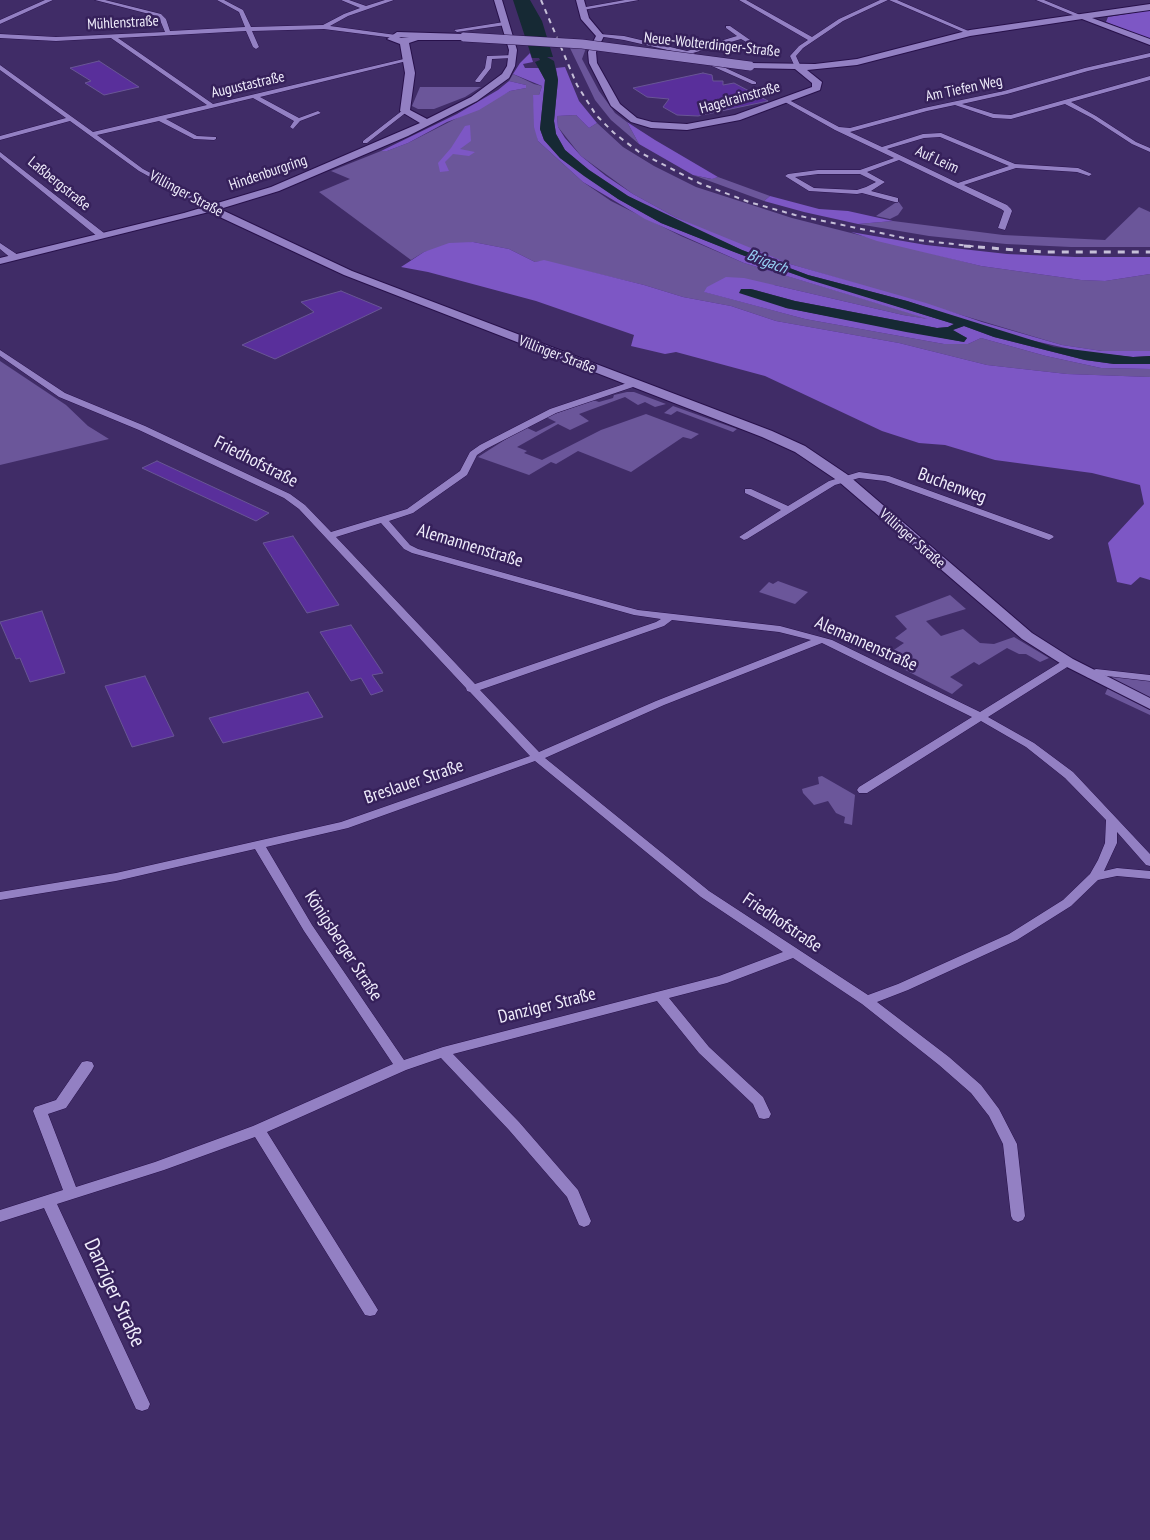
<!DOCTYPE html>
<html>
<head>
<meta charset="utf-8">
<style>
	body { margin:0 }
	canvas { display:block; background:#402c67 }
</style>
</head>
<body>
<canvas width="1150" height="1540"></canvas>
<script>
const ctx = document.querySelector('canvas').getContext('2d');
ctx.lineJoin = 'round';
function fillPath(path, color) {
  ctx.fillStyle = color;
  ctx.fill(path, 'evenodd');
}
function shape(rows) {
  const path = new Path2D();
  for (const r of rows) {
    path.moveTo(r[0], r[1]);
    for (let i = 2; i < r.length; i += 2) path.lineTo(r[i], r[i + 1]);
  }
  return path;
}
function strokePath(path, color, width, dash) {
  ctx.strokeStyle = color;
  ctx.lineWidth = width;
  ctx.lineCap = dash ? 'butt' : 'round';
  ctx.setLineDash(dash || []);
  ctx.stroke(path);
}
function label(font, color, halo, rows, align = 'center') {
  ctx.font = font + ' "PT Sans Narrow",sans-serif';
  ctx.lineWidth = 5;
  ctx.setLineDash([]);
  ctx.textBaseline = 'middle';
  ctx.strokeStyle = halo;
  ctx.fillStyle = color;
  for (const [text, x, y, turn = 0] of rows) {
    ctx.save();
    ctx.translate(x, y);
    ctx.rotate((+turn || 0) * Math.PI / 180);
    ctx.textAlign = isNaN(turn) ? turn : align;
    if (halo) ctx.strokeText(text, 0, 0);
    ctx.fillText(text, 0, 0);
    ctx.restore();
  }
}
fillPath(shape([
	[570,48,586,48,582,59,599,91,615,113,627,122,639,144,611,120,595,100],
	[513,74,534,84,542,86,539,95,533,95,538,141,583,182,611,201,681,236,744,263,933,320,903,315,774,285,705,292,805,319,944,344,968,344,981,338,1046,356,1101,368,1150,369,1150,377,1067,374,987,365,899,343,776,321,731,306,683,297,644,285,544,261,535,262,509,249,473,242,424,252,411,260,319,192,350,179,331,171,381,151,387,151,408,143,510,91,526,88,526,85,509,81],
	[420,87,481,87,465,97,434,109,418,109,412,106],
	[576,115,589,128,597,123,623,147,654,166,696,187,792,218,981,266,1081,280,1105,281,1150,274,1150,351,1102,351,1062,345,790,264,725,239,675,217,633,194,581,156,558,127,557,116],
	[693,175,711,179,718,177,770,196,764,201],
	[898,201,903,208,898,215,890,219,876,216],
	[1139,207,1150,212,1150,247,1071,247,1006,244,929,236,858,224,893,221,1003,235,1105,240],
	[0,361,66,405,88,426,109,439,0,465],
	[627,392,634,392,666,404,655,407,645,402,638,405,625,397,579,414,589,421,570,430,558,424,517,447,527,451,524,453,542,460,601,430,646,414,699,434,691,439,683,437,631,472,578,451,556,464,551,462,529,475,478,457,525,427,536,432,556,422,546,417,593,400,599,402,613,398,614,395],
	[673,406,737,429,733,432,677,411,671,415,664,413],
	[778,581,808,592,795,604,759,592,769,582,773,584],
	[950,595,966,609,926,621,941,636,963,629,980,643,994,644,1014,637,1049,658,1040,662,1026,654,1019,654,1007,648,979,665,974,662,950,677,963,685,952,694,882,658,904,643,895,638,907,629,895,616],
	[1113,676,1150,681,1150,715,1105,694],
	[822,776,855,795,852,825,844,823,845,817,836,813,828,801,814,805,803,793,802,789,819,784,818,777]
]), '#6b569a');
fillPath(shape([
	[1150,10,1150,40,1106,22,1108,17],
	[530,53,533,62,523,64,525,68,539,68,545,80,540,129,544,140,560,158,618,199,661,223,778,269,954,324,948,327,937,328,795,301,751,289,786,308,964,342,967,338,952,330,964,326,994,337,1085,360,1114,364,1150,364,1150,369,1101,368,1046,356,981,338,968,344,944,344,805,319,704,292,707,287,726,277,744,278,903,315,928,319,744,263,645,219,583,182,538,141,534,127,533,95,539,95,542,86,513,74,520,63],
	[565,67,579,101,597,123,589,128,576,115,557,116,558,127,565,138,581,156,606,176,633,194,675,217,790,264,926,303,982,322,1062,345,1102,351,1150,351,1150,356,1133,357,1083,352,1013,336,907,301,808,275,742,250,672,219,628,196,589,170,565,150,556,134,554,121,558,80,556,68],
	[509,81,526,85,526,88,510,91,479,110,447,122,408,143,387,151,381,151,457,114,498,90],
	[627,122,655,140,718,177,712,179,693,175,639,144],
	[470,125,471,141,460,149,475,152,469,156,453,154,445,162,449,171,440,172,438,163,451,148,465,126],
	[770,196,819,209,848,211,893,221,858,224,804,212,764,201],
	[851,232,926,245,1007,254,1075,257,1150,257,1150,274,1105,281,1081,280,981,266,877,241],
	[473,242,509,249,535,262,544,260,644,285,683,297,731,306,776,321,899,343,987,365,1067,374,1150,377,1150,580,1140,577,1131,585,1117,582,1108,543,1144,504,1140,485,1092,473,995,460,945,445,919,443,882,431,765,376,676,352,665,354,631,346,634,335,536,301,428,272,401,267,424,252,449,243]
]), '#7d57c5');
fillPath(shape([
	[513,0,530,0,542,21,553,57,547,57,554,61,558,80,554,121,556,134,565,150,589,170,628,196,742,250,808,275,907,301,1054,347,1133,357,1150,356,1150,364,1114,364,1085,360,994,337,964,326,953,330,967,338,964,342,906,332,786,308,739,293,741,289,751,289,795,301,937,328,948,327,954,324,810,280,734,252,661,223,618,199,584,176,560,158,544,140,540,129,545,80,535,62,540,60,539,58,532,58]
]), '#162934');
const building = shape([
	[99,61,139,87,104,95,85,83,91,81,70,68,99,61],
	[703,73,712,75,713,81,723,81,723,85,734,83,768,101,698,116,677,115,663,107,669,99,647,97,633,88,703,73],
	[341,291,382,308,275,359,242,345,314,312,301,302,341,291],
	[157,461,269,513,256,521,142,468,157,461],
	[293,536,339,605,307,613,263,543,293,536],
	[42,611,65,673,30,682,20,658,16,659,0,622,42,611],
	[351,625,383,673,372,675,383,691,371,695,361,678,351,681,320,632,351,625],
	[145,676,174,736,132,747,105,686,145,676],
	[308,692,323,717,223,743,209,718,308,692]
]);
fillPath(building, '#592f9b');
strokePath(building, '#685595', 1);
const street = shape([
	[45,0,53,0,0,24,0,20,45,0],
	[95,0,105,0,161,14,166,19,170,31,245,27,239,12,217,0,224,0,243,10,251,27,323,25,344,14,360,8,341,0,349,0,366,6,385,0,394,0,348,16,330,26,396,35,396,37,394,38,324,29,252,31,259,47,256,49,253,47,246,31,118,38,213,104,408,58,411,60,260,97,299,118,318,111,321,113,300,121,293,129,290,127,294,121,253,98,166,119,197,136,216,137,216,139,214,140,194,139,159,121,97,135,143,169,213,206,214,208,210,210,139,171,70,121,0,140,0,136,66,118,0,70,0,65,93,132,207,105,111,38,56,41,0,38,0,34,56,37,165,32,160,20,157,16,95,0],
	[625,0,639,0,583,10,580,8,625,0],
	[739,0,746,0,812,37,839,19,880,0,888,0,843,21,803,48,796,56,801,67,798,69,795,67,790,56,799,46,808,40,739,0],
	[889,0,897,0,973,33,968,34,889,0],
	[1036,0,1044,0,1085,17,1080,18,1036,0],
	[504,22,506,23,506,25,457,32,454,30,504,22],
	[726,26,730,26,753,42,748,43,741,39,693,53,756,82,756,84,752,84,685,54,624,40,597,36,600,34,624,36,687,51,737,36,726,28,726,26],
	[1150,53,1150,57,1088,71,1007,94,962,104,994,114,1011,115,1150,76,1150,80,1071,102,1096,116,1136,142,1150,148,1150,152,1132,144,1092,118,1065,104,1011,119,993,118,955,105,927,111,850,132,882,147,923,134,941,133,1015,164,1078,168,1092,174,1089,176,1077,172,1016,168,964,185,1007,205,1011,209,1012,211,1005,230,998,228,1004,211,1001,209,899,160,867,172,885,182,871,191,898,198,898,202,895,202,862,193,857,194,809,191,785,176,788,174,818,170,860,170,894,158,835,130,785,102,785,100,789,100,839,127,850,128,924,108,1004,91,1085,68,1150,53],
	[940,137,1009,166,958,183,887,149,924,138,940,137],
	[818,174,860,174,876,182,866,187,857,190,814,188,795,177,818,174],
	[514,55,514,57,512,58,492,59,491,68,480,82,476,82,475,81,485,68,487,56,514,55],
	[403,110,408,111,367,143,363,143,363,141,403,110],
	[0,152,104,233,104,237,98,237,0,157,0,152],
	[0,243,18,255,18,259,12,259,0,249,0,243],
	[0,350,65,393,145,426,290,494,305,505,331,532,407,509,460,471,470,452,480,445,550,409,630,382,636,382,636,386,556,413,486,449,477,455,467,475,413,513,389,521,410,545,418,549,612,603,638,610,780,626,832,640,980,712,1064,660,1072,660,1073,662,1072,664,988,717,1034,743,1073,772,1150,854,1150,866,1146,865,1117,832,1117,843,1104,871,1117,868,1150,871,1150,879,1117,876,1098,880,1071,906,1017,940,908,990,877,1002,949,1057,981,1085,999,1109,1017,1144,1025,1216,1023,1220,1018,1222,1013,1220,1011,1216,1003,1144,989,1116,971,1093,939,1065,862,1004,793,958,727,983,669,998,709,1047,763,1097,771,1114,769,1118,764,1119,759,1118,753,1104,699,1053,657,1001,453,1054,519,1122,578,1190,591,1221,589,1225,584,1227,579,1225,567,1197,509,1130,441,1058,406,1070,267,1132,375,1305,378,1310,375,1315,370,1316,365,1315,255,1137,164,1170,57,1204,150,1404,148,1409,142,1411,136,1409,44,1208,0,1222,0,1210,63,1190,33,1111,35,1107,56,1100,82,1062,87,1061,92,1062,94,1066,92,1070,66,1108,48,1114,76,1187,155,1162,253,1126,393,1064,304,931,255,849,116,881,0,900,0,892,116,873,341,822,530,756,470,692,467,691,466,688,299,509,284,498,139,430,59,397,0,356,0,350],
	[381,523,404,549,412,553,634,615,661,619,656,622,475,684,336,537,381,523],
	[672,620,779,632,811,640,656,701,539,752,480,690,664,626,672,620],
	[822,643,972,717,859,787,857,790,859,793,867,793,981,721,1026,747,1065,778,1106,820,1105,843,1098,860,1090,874,1063,900,1009,934,898,984,868,995,709,891,545,758,664,705,822,643],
	[535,761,701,897,783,952,719,976,443,1047,404,1060,312,925,266,847,348,828,535,761],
	[859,472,889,476,1052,535,1054,537,1049,540,1046,539,885,481,859,478,835,485,747,539,744,540,739,537,781,510,745,493,745,489,751,489,788,506,829,481,859,472],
	[1096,669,1150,675,1150,681,1098,675,1091,678,1087,677,1086,675,1087,673,1096,669]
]);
const secondary = shape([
	[494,0,502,0,517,50,515,66,509,78,477,101,408,136,279,191,220,209,352,271,772,431,805,446,848,475,1032,633,1073,659,1150,698,1150,709,1063,665,1022,639,838,481,795,452,762,437,344,275,209,212,0,264,0,258,184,213,271,187,420,123,400,111,405,73,400,44,387,39,397,32,464,34,468,37,464,40,418,40,409,43,415,73,410,110,427,119,471,97,502,74,507,66,509,50,494,0],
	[401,37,409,37,399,38,401,37],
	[576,0,584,0,589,18,604,36,596,52,597,63,620,104,637,118,652,122,687,124,735,115,812,87,812,83,795,69,747,68,746,66,750,63,815,64,857,59,970,30,1150,4,1150,10,1092,18,1150,39,1150,45,1082,19,970,36,857,65,807,70,822,82,820,90,740,120,687,130,651,128,631,122,611,106,589,63,588,52,596,36,581,19,576,0]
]);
strokePath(street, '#27104a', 1);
strokePath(secondary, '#27104a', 2);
fillPath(street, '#9380c3');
fillPath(secondary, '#9380c3');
strokePath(shape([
	[541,0,577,85,596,115,614,133,639,152,699,183,749,202,795,215,909,239,979,247]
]), '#c6bfd8', 2, [5, 5]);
strokePath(shape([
	[964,246,1043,252,1150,252]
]), '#c6bfd8', 3, [7, 7]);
const secondaryBridge = shape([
	[464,37,582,44,750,66]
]);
strokePath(secondaryBridge, '#27104a', 10, []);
strokePath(secondaryBridge, '#9380c3', 9);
label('15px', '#efecfb', '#36215b', [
	["Mühlenstraße",123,23,-3],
	["Neue-Wolterdinger-Straße",712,45,6],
	["Augustastraße",248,85,-13],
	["Am Tiefen Weg",964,89,-12],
	["Hagelrainstraße",740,98,-16],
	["Auf Leim",937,160,25],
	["Hindenburgring",268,173,-19],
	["Laßbergstraße",59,184,39],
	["Villinger Straße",186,194,28],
	["Villinger Straße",557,355,21],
	["Villinger Straße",912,539,41]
]);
label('italic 16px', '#96d0f4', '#36215b', [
	["Brigach",767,262,21]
]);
label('18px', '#efecfb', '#36215b', [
	["Friedhofstraße",256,462,27],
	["Buchenweg",952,486,20],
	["Alemannenstraße",470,546,17],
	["Alemannenstraße",866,644,24],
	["Breslauer Straße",414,782,-19],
	["Friedhofstraße",782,923,34],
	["Königsberger Straße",343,946,57],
	["Danziger Straße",547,1006,-14]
]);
label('21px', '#efecfb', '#36215b', [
	["Danziger Straße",114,1293,65]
]);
</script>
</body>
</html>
